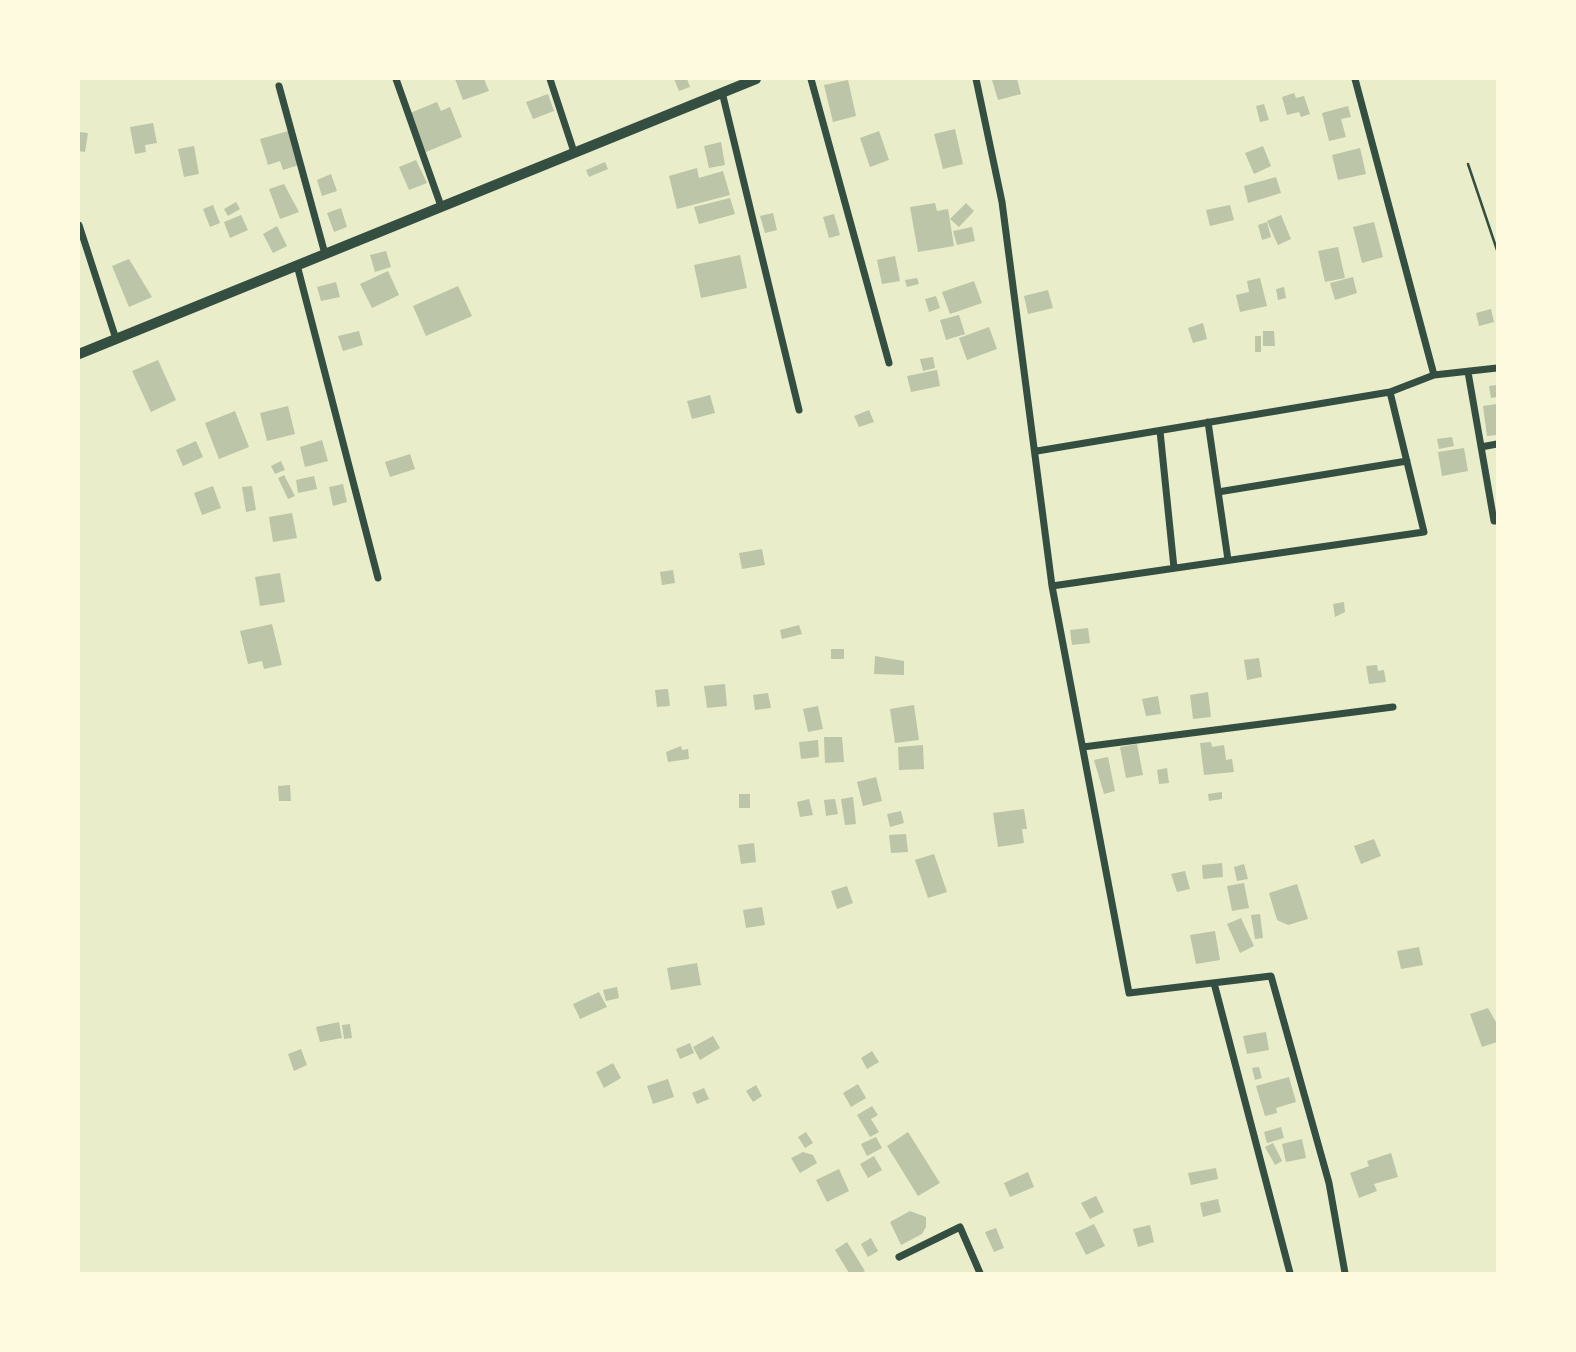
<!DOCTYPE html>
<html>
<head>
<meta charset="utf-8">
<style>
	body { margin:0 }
	#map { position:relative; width:1576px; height:1352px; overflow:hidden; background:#e9edc9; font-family:Arial,sans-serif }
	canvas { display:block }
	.frame { position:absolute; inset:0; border:80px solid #fefae0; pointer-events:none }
</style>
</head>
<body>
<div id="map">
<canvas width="1576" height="1352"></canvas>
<div class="frame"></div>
</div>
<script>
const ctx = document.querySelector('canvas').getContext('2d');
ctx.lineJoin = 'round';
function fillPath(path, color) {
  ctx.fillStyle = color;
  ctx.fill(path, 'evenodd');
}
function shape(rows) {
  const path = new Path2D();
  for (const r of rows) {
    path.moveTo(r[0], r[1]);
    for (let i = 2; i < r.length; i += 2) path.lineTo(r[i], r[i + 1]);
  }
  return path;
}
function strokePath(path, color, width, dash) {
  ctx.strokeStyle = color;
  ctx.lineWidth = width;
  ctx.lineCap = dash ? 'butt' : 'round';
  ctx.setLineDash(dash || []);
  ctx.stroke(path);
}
fillPath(shape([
	[455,79,484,79,489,91,463,100],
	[674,79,687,79,690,87,679,91],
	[1017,79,1021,94,998,100,992,80],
	[848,80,856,116,833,122,824,85],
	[1294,93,1296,98,1304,96,1310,114,1301,117,1299,112,1287,115,1282,97],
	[548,94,554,111,533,119,526,102],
	[437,102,441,111,450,107,462,137,426,152,410,113],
	[1264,104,1269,120,1260,122,1256,106],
	[1348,106,1351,117,1341,119,1346,137,1329,141,1322,113],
	[153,123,157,143,145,145,146,152,135,154,130,127],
	[955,129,963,164,943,169,934,134],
	[288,131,299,165,283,170,280,161,268,165,260,139],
	[879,131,889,160,870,167,860,138],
	[79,132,88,133,85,152,79,151],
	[721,142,725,165,709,168,704,146],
	[194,146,199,174,184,177,178,149],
	[1263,146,1271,166,1254,174,1245,153],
	[1360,148,1366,174,1338,180,1332,155],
	[416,160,427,183,409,190,399,167],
	[605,162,608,169,589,177,586,170],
	[697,168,699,178,723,171,730,195,677,209,669,176],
	[331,174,337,191,322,196,317,180],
	[1276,177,1281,193,1248,203,1244,186],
	[284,184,299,212,280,219,269,189],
	[730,198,735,214,699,224,694,207],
	[236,202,240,209,228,216,224,209],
	[935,203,937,211,948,209,954,246,918,252,910,207],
	[966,203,974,211,959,227,950,219],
	[213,205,220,223,210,227,203,209],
	[1230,205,1234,220,1210,226,1206,210],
	[341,208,347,227,334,232,327,213],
	[773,213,777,230,765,233,760,216],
	[834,214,840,235,829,238,823,217],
	[241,215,248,230,230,238,224,222],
	[1281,215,1291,239,1278,245,1267,221],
	[1267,222,1271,237,1262,240,1258,225],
	[1374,222,1383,257,1362,263,1353,227],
	[277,226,287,246,273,253,263,234],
	[972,227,975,241,957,245,953,231],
	[1338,247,1345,278,1325,282,1318,251],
	[386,251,391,267,375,272,370,255],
	[740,255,747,288,701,298,694,265],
	[895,256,900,281,882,284,877,260],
	[129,259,152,297,129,307,112,266],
	[388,271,399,295,372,308,360,284],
	[1353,277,1357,293,1335,300,1330,283],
	[917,278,919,284,907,287,905,280],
	[1260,278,1267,306,1240,312,1236,295,1249,292,1247,281],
	[974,281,982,303,950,314,942,292],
	[336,282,340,297,321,301,317,287],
	[458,286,472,316,426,336,413,306],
	[1284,287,1286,298,1278,300,1276,289],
	[1048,290,1053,308,1028,314,1024,296],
	[936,296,940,308,929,312,925,299],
	[1491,309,1494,322,1479,326,1476,313],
	[959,315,965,334,946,340,940,320],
	[1203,323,1207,339,1193,343,1188,328],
	[989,327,997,349,967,360,959,338],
	[359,331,363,345,343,351,338,336],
	[1263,331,1274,331,1275,346,1263,346],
	[1255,336,1261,336,1261,352,1255,352],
	[933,357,935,368,923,371,920,359],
	[158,360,176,400,151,412,132,371],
	[937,370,940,386,911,392,907,376],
	[1497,385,1497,397,1491,398,1489,386],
	[710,395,715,413,692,419,687,401],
	[1497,404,1497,435,1487,436,1483,406],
	[288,406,295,434,267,441,260,413],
	[869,410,874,422,859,427,854,416],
	[235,411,249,447,219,459,205,423],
	[1452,437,1454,446,1439,449,1437,439],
	[322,440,328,461,305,467,300,447],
	[196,441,203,457,183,466,176,450],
	[1464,448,1468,471,1442,476,1438,452],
	[410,454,415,469,390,477,385,462],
	[281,461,285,470,275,474,271,466],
	[284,475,295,496,288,499,278,478],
	[314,476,317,489,298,493,296,480],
	[343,484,347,502,333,506,329,487],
	[213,486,221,508,202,515,194,493],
	[252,486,256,510,246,512,242,487],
	[292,513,297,538,273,542,269,517],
	[762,549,765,565,742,569,739,553],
	[673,570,675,583,662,585,660,572],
	[280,573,285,602,260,606,255,577],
	[1344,602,1345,612,1335,617,1333,604],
	[272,624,282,665,264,669,262,661,248,664,240,631],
	[799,625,802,634,782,639,780,630],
	[1088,628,1090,643,1072,645,1070,630],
	[831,649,844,649,844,659,831,659],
	[875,656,904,661,904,675,874,674],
	[1259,658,1262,677,1247,680,1244,660],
	[1377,665,1378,671,1384,670,1386,682,1369,684,1366,666],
	[725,684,727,706,707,708,704,686],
	[668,689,670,706,657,707,655,690],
	[1208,692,1211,717,1193,719,1190,695],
	[768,693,771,708,755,710,753,695],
	[1158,696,1161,714,1146,716,1142,699],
	[914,705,919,740,895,743,890,709],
	[818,706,823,729,808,732,803,709],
	[824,737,842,737,844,762,825,763],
	[818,740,819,757,801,759,799,742],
	[1211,742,1212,747,1224,745,1226,760,1232,759,1234,772,1204,775,1200,743],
	[1137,744,1143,775,1126,778,1120,747],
	[923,745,924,769,899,770,898,747],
	[681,746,682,750,688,749,689,759,668,762,666,752],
	[1108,757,1115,791,1104,794,1094,760],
	[1167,768,1169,783,1159,784,1157,770],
	[876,777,882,801,863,806,857,782],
	[290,785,291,801,279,801,278,786],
	[1222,792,1222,799,1209,801,1208,794],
	[739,794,750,794,750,808,739,808],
	[853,797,856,824,845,825,841,799],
	[809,799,813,815,800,817,797,802],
	[835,799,838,814,826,816,824,800],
	[1024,809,1027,829,1022,829,1024,843,998,847,993,813],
	[901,811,904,823,890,827,887,814],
	[906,834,908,852,891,853,889,835],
	[1374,839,1381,856,1361,864,1354,846],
	[754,843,756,862,741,864,738,845],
	[934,854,947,892,928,898,915,860],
	[1222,863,1223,877,1203,879,1202,865],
	[1244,864,1248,879,1237,881,1234,867],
	[1185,871,1190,889,1177,892,1171,874],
	[1244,883,1249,908,1232,911,1227,886],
	[1297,884,1308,919,1288,925,1277,920,1269,893],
	[847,886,853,903,837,909,831,891],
	[762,907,765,925,746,928,743,910],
	[1260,914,1263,938,1255,939,1251,915],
	[1241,918,1254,946,1240,953,1227,924],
	[1215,931,1220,960,1196,964,1190,935],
	[1419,947,1423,965,1401,969,1397,951],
	[697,963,701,985,671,990,667,968],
	[617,987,619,998,606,1001,603,990],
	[599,992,607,1007,580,1019,573,1004],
	[1488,1008,1497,1024,1497,1042,1482,1047,1470,1014],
	[339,1022,342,1038,320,1042,316,1027],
	[350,1024,352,1038,344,1039,342,1025],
	[1266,1032,1269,1050,1247,1054,1243,1036],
	[713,1036,720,1048,700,1060,693,1047],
	[690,1043,694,1053,680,1059,676,1049],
	[301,1049,307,1065,294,1071,288,1054],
	[872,1051,879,1062,867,1069,861,1058],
	[613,1063,621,1078,604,1088,596,1072],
	[1259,1067,1262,1078,1255,1080,1252,1068],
	[1289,1077,1296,1102,1276,1108,1277,1113,1265,1116,1256,1086],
	[668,1079,674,1097,653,1104,647,1086],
	[858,1084,866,1098,851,1107,843,1093],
	[756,1085,762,1096,753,1102,746,1091],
	[704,1088,709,1099,697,1104,692,1093],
	[872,1106,878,1115,871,1119,879,1132,870,1137,857,1115],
	[1281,1127,1284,1138,1267,1143,1264,1132],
	[806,1132,813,1143,805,1148,798,1137],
	[908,1132,940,1183,918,1196,887,1146],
	[876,1137,882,1148,867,1156,861,1144],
	[1302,1139,1306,1158,1286,1162,1282,1144],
	[1273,1143,1282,1161,1275,1165,1265,1147],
	[803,1152,813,1155,817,1163,800,1173,791,1158],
	[1391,1153,1398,1177,1374,1184,1377,1191,1359,1198,1350,1173,1369,1166,1367,1161],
	[874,1156,882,1170,868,1178,860,1164],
	[1216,1168,1218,1179,1191,1185,1188,1173],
	[839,1169,849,1191,827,1202,816,1180],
	[1028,1172,1034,1187,1010,1197,1004,1183],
	[1096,1196,1104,1212,1090,1219,1081,1203],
	[1218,1199,1221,1212,1203,1217,1200,1203],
	[910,1211,926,1217,926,1227,922,1234,901,1245,890,1222],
	[1094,1224,1105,1246,1086,1255,1075,1233],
	[1150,1225,1154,1242,1138,1247,1133,1229],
	[996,1228,1004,1248,994,1252,985,1232],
	[871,1238,878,1251,868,1257,861,1244],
	[847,1242,865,1271,861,1273,849,1273,835,1250]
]), '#bcc5a7');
strokePath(shape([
	[1468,164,1497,250]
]), '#344e41', 2.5);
strokePath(shape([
	[396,79,441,206],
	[550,79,574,152],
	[811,79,889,363],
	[976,79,1002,202,1052,586,1129,993,1271,976,1329,1183,1345,1273],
	[1355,79,1434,375,1497,368],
	[279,86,325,254],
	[722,92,799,410],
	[79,225,116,339],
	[297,265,378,578],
	[1468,372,1494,521,1497,521],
	[1208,422,1228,560],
	[1160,431,1174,568],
	[1481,447,1497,444],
	[1037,451,1390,392,1434,375],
	[1218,492,1407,461],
	[1052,586,1424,532,1390,392],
	[1083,747,1393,707],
	[1214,983,1290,1273],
	[899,1257,960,1227,980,1273]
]), '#344e41', 7);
strokePath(shape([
	[79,354,756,79]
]), '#344e41', 10);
</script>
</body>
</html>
